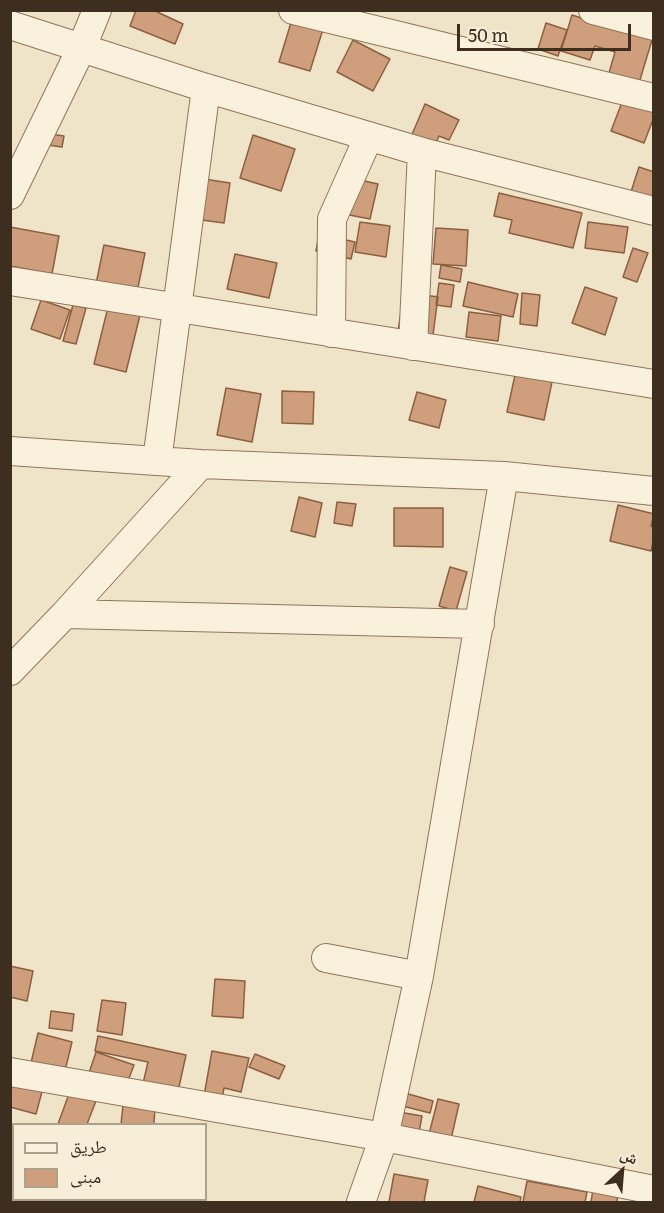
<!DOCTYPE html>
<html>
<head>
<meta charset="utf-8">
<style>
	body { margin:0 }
	#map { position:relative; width:664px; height:1213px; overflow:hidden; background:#f0e4c8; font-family:Literata,"Noto Naskh Arabic",serif }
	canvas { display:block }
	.frame { position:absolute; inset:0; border:12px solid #3d2e20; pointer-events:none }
	.legend { position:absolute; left:12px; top:1123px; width:195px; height:78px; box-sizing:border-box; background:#f7eed8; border:2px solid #ada18e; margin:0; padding:8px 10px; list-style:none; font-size:18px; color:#3d2e20 }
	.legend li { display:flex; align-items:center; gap:12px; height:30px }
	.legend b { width:30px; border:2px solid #ada18e }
	.north { position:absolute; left:592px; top:1141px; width:60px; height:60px; -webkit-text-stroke:4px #f7eed8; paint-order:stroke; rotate:26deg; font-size:16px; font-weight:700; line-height:24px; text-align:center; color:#3d2e20 }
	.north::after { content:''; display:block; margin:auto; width:21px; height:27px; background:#3d2e20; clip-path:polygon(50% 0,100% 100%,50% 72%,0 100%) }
	.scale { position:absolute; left:457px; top:24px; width:174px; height:27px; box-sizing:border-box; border:3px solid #3d2e20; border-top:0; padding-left:8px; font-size:18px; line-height:21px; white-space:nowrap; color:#3d2e20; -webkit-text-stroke:4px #f7eed8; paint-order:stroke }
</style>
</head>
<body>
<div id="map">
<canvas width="664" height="1213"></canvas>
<div class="frame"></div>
<ul class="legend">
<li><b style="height:8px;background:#faf1dc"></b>طريق</li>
<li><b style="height:16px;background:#cf9f7d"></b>مبنى</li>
</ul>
<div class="north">ش</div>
<div class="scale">50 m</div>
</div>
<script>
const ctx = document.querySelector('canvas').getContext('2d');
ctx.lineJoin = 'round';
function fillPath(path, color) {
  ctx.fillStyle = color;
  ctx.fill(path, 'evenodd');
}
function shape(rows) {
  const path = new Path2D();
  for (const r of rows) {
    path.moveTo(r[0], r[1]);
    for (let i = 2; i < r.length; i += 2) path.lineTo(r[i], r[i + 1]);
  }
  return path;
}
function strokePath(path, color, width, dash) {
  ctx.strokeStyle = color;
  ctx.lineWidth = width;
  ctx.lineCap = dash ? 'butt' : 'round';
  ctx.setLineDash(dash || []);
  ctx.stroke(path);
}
const building = shape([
	[136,10,153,10,183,24,175,44,130,26,136,10],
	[572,15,652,40,639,83,609,73,615,52,595,46,590,60,561,51,572,15],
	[293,16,324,26,310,71,279,62,293,16],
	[546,23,567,30,558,56,538,49,546,23],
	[353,40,390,59,373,91,337,72,353,40],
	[624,97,654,108,654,117,644,143,611,131,624,97],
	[425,104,459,120,449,140,439,136,433,150,410,139,425,104],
	[42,133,64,136,62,147,40,144,42,133],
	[253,135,295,149,281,191,240,178,253,135],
	[639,167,654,172,654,209,628,201,639,167],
	[185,176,230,183,224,223,179,217,185,176],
	[342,176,378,184,370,219,334,212,342,176],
	[499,193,582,213,573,248,509,233,512,220,494,216,499,193],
	[360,222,390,226,386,257,355,252,360,222],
	[588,222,628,227,624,253,585,248,588,222],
	[10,227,59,236,52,274,10,266,10,227],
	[436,228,468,230,466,266,433,264,436,228],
	[319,234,355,242,351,259,316,251,319,234],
	[104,245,145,253,137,292,96,284,104,245],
	[633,248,648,253,637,282,623,277,633,248],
	[235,254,277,263,269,298,227,289,235,254],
	[441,265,462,269,460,282,439,278,441,265],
	[468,282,518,294,513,317,463,306,468,282],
	[439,283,454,285,451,307,436,305,439,283],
	[585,287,617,298,605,335,572,323,585,287],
	[404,292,438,297,433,335,398,331,404,292],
	[522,293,540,295,537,326,520,324,522,293],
	[41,300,70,310,60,339,31,329,41,300],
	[109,303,141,311,126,372,94,364,109,303],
	[73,305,86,308,76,344,63,341,73,305],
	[469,312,501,316,498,341,466,337,469,312],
	[515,375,552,382,544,420,507,412,515,375],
	[226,388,261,394,252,442,217,435,226,388],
	[282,391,314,392,313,424,282,423,282,391],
	[417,392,446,400,439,428,409,420,417,392],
	[299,497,322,503,315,537,291,531,299,497],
	[337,502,356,504,352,526,334,523,337,502],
	[618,505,654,514,651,526,654,527,654,538,651,551,610,541,618,505],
	[394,508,443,508,443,547,394,546,394,508],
	[450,567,467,572,456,611,439,606,450,567],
	[10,966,33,971,27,1001,10,997,10,966],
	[215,979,245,981,243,1018,212,1016,215,979],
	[102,1000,126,1003,122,1035,97,1031,102,1000],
	[51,1011,74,1014,72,1031,49,1028,51,1011],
	[38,1033,72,1042,64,1075,30,1067,38,1033],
	[98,1036,186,1055,177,1096,142,1088,148,1062,95,1051,98,1036],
	[212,1051,249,1058,241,1092,224,1088,222,1099,204,1096,212,1051],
	[96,1052,134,1065,126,1086,89,1073,96,1052],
	[255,1054,285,1066,279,1079,249,1067,255,1054],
	[10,1079,43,1088,36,1114,10,1107,10,1079],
	[391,1089,433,1101,430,1113,387,1102,391,1089],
	[70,1091,96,1101,87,1124,58,1124,70,1091],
	[438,1099,459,1104,449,1148,427,1142,438,1099],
	[123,1105,155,1107,154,1124,121,1124,123,1105],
	[399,1112,422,1116,418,1138,395,1134,399,1112],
	[394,1174,428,1180,424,1202,389,1202,394,1174],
	[527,1181,587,1192,585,1202,523,1202,527,1181],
	[478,1186,521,1197,520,1202,474,1202,478,1186],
	[593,1189,618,1193,617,1202,591,1202,593,1189]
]);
fillPath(building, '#cf9f7d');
strokePath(building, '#8d5f41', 1.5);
const minor = shape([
	[293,10,654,98],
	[593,10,654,26],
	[10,25,206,88,422,152,654,211],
	[10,195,82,47,97,10],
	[10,281,654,384],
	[331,333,332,219,369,136],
	[413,346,422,152],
	[10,451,201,464,504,476,654,491],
	[157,461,206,88],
	[65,614,480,624],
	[10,671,65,614,201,464],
	[326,958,419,976],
	[10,1072,384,1137,654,1190],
	[361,1202,384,1137,419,976,504,476]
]);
strokePath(minor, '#8d765c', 30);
strokePath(minor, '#faf1dc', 28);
</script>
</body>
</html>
